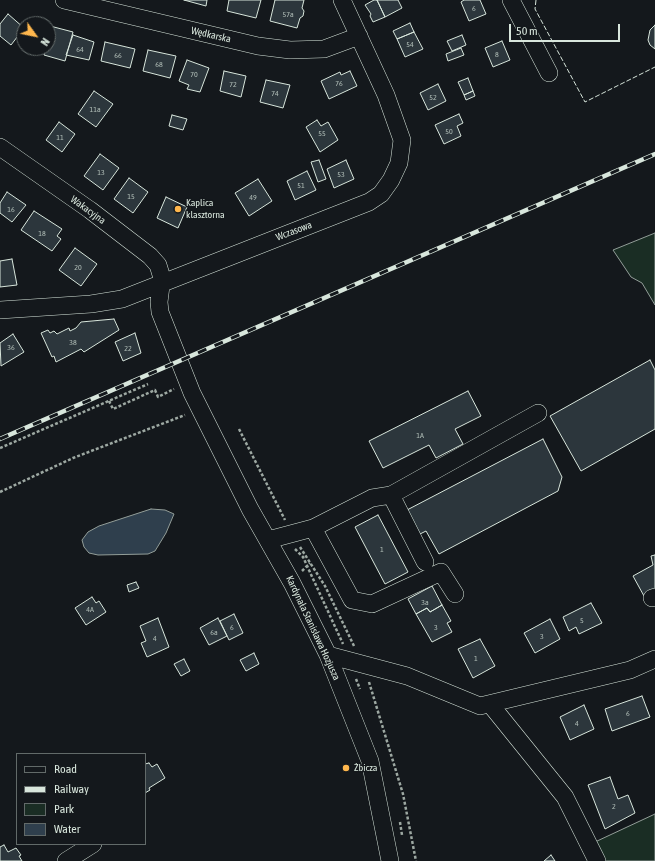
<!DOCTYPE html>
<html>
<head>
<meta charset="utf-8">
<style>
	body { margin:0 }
	#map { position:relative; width:655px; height:861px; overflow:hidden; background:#14181c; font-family:"Asap Condensed",sans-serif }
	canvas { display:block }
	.legend { position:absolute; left:16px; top:753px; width:130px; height:92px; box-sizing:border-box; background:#14181c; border:1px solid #626a69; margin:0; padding:5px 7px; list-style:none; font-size:12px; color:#d8e6dc }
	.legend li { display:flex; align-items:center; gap:8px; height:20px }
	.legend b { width:20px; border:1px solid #626a69 }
	.north { position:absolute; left:16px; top:16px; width:40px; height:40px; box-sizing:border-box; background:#14181c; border:1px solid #626a69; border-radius:50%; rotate:123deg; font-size:11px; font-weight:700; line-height:16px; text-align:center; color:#d8e6dc }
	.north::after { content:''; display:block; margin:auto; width:14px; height:18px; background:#ffb74d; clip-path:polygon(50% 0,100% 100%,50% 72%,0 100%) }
	.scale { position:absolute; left:509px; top:24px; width:111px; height:18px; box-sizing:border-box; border:2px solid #d8e6dc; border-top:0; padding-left:5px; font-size:12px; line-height:14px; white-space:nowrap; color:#d8e6dc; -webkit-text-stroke:3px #14181c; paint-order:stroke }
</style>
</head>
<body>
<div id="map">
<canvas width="655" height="861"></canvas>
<ul class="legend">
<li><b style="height:5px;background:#14181c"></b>Road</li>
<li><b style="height:5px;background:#d8e6dc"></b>Railway</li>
<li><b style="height:11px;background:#1a2d24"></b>Park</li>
<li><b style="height:11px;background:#2f3f4d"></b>Water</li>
</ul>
<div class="north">N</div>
<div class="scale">50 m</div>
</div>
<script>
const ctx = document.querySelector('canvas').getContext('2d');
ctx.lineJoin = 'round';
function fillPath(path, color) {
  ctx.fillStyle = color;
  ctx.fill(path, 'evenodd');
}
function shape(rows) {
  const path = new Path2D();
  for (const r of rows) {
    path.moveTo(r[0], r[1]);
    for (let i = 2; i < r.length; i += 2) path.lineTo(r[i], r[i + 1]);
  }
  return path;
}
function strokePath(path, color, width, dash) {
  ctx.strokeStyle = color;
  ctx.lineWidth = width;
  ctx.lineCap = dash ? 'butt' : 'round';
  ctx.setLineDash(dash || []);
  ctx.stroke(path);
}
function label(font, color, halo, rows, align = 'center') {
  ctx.font = font + ' "Asap Condensed",sans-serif';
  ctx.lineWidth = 3;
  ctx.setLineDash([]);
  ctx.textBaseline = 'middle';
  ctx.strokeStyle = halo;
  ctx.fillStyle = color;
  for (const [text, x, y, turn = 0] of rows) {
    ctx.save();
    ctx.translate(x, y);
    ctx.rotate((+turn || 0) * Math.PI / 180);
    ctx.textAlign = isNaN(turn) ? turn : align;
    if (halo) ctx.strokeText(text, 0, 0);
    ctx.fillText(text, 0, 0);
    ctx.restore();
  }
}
const green = shape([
	[655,233,655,305,642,283,631,277,613,250,655,233],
	[655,814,655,861,603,861,595,842,655,814]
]);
fillPath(green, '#1a2d24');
strokePath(green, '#939e99', 1);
const water = shape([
	[151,509,165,510,174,514,166,533,155,551,148,554,98,555,89,553,84,547,82,540,88,532,99,526,151,509]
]);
fillPath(water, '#2f3f4d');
strokePath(water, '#939e99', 1);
const building = shape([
	[184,0,207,0,206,6,184,0],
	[229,0,261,0,256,18,227,11,229,0],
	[275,0,304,0,302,8,304,11,303,16,300,18,297,28,270,21,275,0],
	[374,0,377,0,385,17,373,22,370,16,371,14,365,5,374,0],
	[377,0,398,0,402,8,385,17,377,0],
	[464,0,480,0,486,14,469,21,461,2,464,0],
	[8,14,24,28,11,45,0,36,0,24,8,14],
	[410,23,414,32,397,39,393,31,410,23],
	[655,25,655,49,650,45,648,40,650,30,655,25],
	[50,26,73,32,65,61,44,55,45,48,48,48,50,26],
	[414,32,423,49,405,57,397,39,414,32],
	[73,35,94,42,89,60,66,55,73,35],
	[462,35,466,45,452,51,447,41,462,35],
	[502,41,510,60,493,67,485,48,502,41],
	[105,42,135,49,130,68,101,61,105,42],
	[461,48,464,55,448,61,446,54,461,48],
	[148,50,176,56,170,78,143,71,148,50],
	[187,60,209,68,200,92,187,89,189,85,179,81,187,60],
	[224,71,246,76,241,97,220,91,224,71],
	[350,71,357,86,329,99,321,81,340,72,341,75,350,71],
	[468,78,473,91,464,95,458,82,468,78],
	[266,80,290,85,283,108,260,102,266,80],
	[438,84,446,101,428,110,420,93,438,84],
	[94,91,113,104,96,127,78,114,94,91],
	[473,91,475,96,466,100,464,95,473,91],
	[459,114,463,123,457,126,461,136,444,144,435,125,459,114],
	[172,115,187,119,183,130,169,126,172,115],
	[317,120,321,126,328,122,338,140,320,152,306,127,317,120],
	[59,122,75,134,62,152,46,140,59,122],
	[100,154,119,168,103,190,84,176,100,154],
	[319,160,326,179,318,182,311,162,319,160],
	[346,160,354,179,334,188,327,169,346,160],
	[307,171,316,190,295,200,287,181,307,171],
	[129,178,148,192,133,213,114,199,129,178],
	[258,179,272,201,249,216,235,193,258,179],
	[7,192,26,205,12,222,0,213,0,203,7,192],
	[166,197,187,207,178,228,157,218,166,197],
	[34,211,62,229,57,236,61,239,52,251,21,230,34,211],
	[75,248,97,264,81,286,59,270,75,248],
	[12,259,17,285,0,287,0,261,12,259],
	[114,319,119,330,84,352,81,349,56,362,54,356,52,357,41,333,48,330,50,333,54,331,57,334,69,328,70,331,76,328,81,322,114,319],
	[135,333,141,353,123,361,115,342,135,333],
	[13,334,24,352,1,366,0,343,13,334],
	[650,360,655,370,655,429,581,471,550,416,650,360],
	[468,391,481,416,455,429,463,444,436,458,429,445,383,468,369,441,468,391],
	[543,439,562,477,558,491,439,554,426,531,420,534,407,510,543,439],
	[378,515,408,572,385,584,355,527,378,515],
	[655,555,655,591,644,596,633,576,653,565,651,556,655,555],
	[136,582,139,588,129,592,127,585,136,582],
	[432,586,442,605,430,612,427,608,416,614,408,599,432,586],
	[92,597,96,603,99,601,106,612,86,625,75,608,92,597],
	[591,603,602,623,579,634,576,627,569,631,563,617,591,603],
	[442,605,451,621,447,623,452,632,432,642,416,614,427,608,430,612,442,605],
	[234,614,243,633,229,640,220,621,234,614],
	[158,618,169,647,147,657,141,643,146,641,140,626,158,618],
	[218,618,227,636,209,645,200,628,218,618],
	[550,619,560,639,535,653,524,633,550,619],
	[480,639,495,666,473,678,458,649,480,639],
	[254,653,259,664,246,671,240,660,254,653],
	[184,659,190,671,181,676,174,664,184,659],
	[642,696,650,717,612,731,605,709,642,696],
	[584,705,594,729,570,740,560,717,584,705],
	[149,763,152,767,157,764,165,778,149,788,150,790,145,793,145,764,149,763],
	[610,777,618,799,628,795,635,813,605,829,588,785,610,777],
	[4,845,8,852,16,848,21,855,19,856,22,861,0,861,0,847,4,845],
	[551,855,555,861,544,861,551,855]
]);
fillPath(building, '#2c363c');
strokePath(building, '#d8e6dc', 1);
const minor = shape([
	[64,0,258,46,290,50,324,49,359,36],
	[511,0,549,73],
	[0,147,90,210,150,256,158,265,162,278,159,302,160,312,192,393,250,509,292,583,328,655,370,761,390,861],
	[0,310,91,304,122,299,369,202,381,194,391,180,399,163,402,140,386,95,342,0],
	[391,495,425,562],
	[313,528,352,600,372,604,441,572,455,594],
	[268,540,313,528,372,498,391,495,538,413],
	[652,598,655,597],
	[328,655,407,676,480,706,630,670,655,659],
	[490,704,565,797,597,861],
	[66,861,93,844]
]);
strokePath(minor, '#d8e6dc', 18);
strokePath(shape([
	[109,401,113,409,155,390,158,397,174,389],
	[239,429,285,520],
	[0,448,148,384],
	[0,492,73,458,185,415],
	[300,547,325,586,354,646],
	[295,549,303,557,343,644],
	[302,571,310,563],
	[356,679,360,689],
	[369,682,403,794,416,861],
	[400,822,402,835]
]), '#9da8a2', 2.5, [3, 2]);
strokePath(minor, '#14181c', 17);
const rail = shape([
	[0,439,655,154]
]);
strokePath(rail, '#d8e6dc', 4.5);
strokePath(rail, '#14181c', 3, [9]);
strokePath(shape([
	[536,0,535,9,585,102,655,67]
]), '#d8e6dc', 1, [5, 2]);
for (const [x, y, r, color] of [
	[178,209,4,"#ffb74d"],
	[346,768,4,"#ffb74d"]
]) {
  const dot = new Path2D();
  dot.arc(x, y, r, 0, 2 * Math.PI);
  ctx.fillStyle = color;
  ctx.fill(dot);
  strokePath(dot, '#14181c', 1.5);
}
label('8px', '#adbab4', null, [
	["6",474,8],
	["57a",288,14],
	["54",410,44],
	["64",80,49],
	["8",497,54],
	["66",118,55],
	["68",159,64],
	["70",194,74],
	["76",339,83],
	["72",233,84],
	["74",275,93],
	["52",433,97],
	["11a",95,109],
	["50",449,131],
	["55",322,133],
	["11",60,137],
	["13",101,172],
	["53",341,174],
	["51",301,185],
	["15",131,196],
	["49",253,197],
	["16",11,209],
	["18",42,233],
	["20",78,267],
	["38",73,342],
	["36",11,347],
	["22",128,348],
	["1A",420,435],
	["1",382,549],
	["3a",425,602],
	["4A",90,609],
	["5",582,620],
	["6",232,627],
	["3",436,627],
	["6a",214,632],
	["3",542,636],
	["4",155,638],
	["1",476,658],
	["6",628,713],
	["4",577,723],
	["2",614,806]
]);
label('10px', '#d8e6dc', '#14181c', [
	["Wędkarska",211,35,13],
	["Wakacyjna",88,210,36],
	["Wczasowa",294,231,-21],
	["Kardynała Stanisława Hozjusza",313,628,65]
]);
label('10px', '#d8e6dc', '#14181c', [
	["Kaplica",186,203],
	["klasztorna",186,215],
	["Żbicza",354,768]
], 'left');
</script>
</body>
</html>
